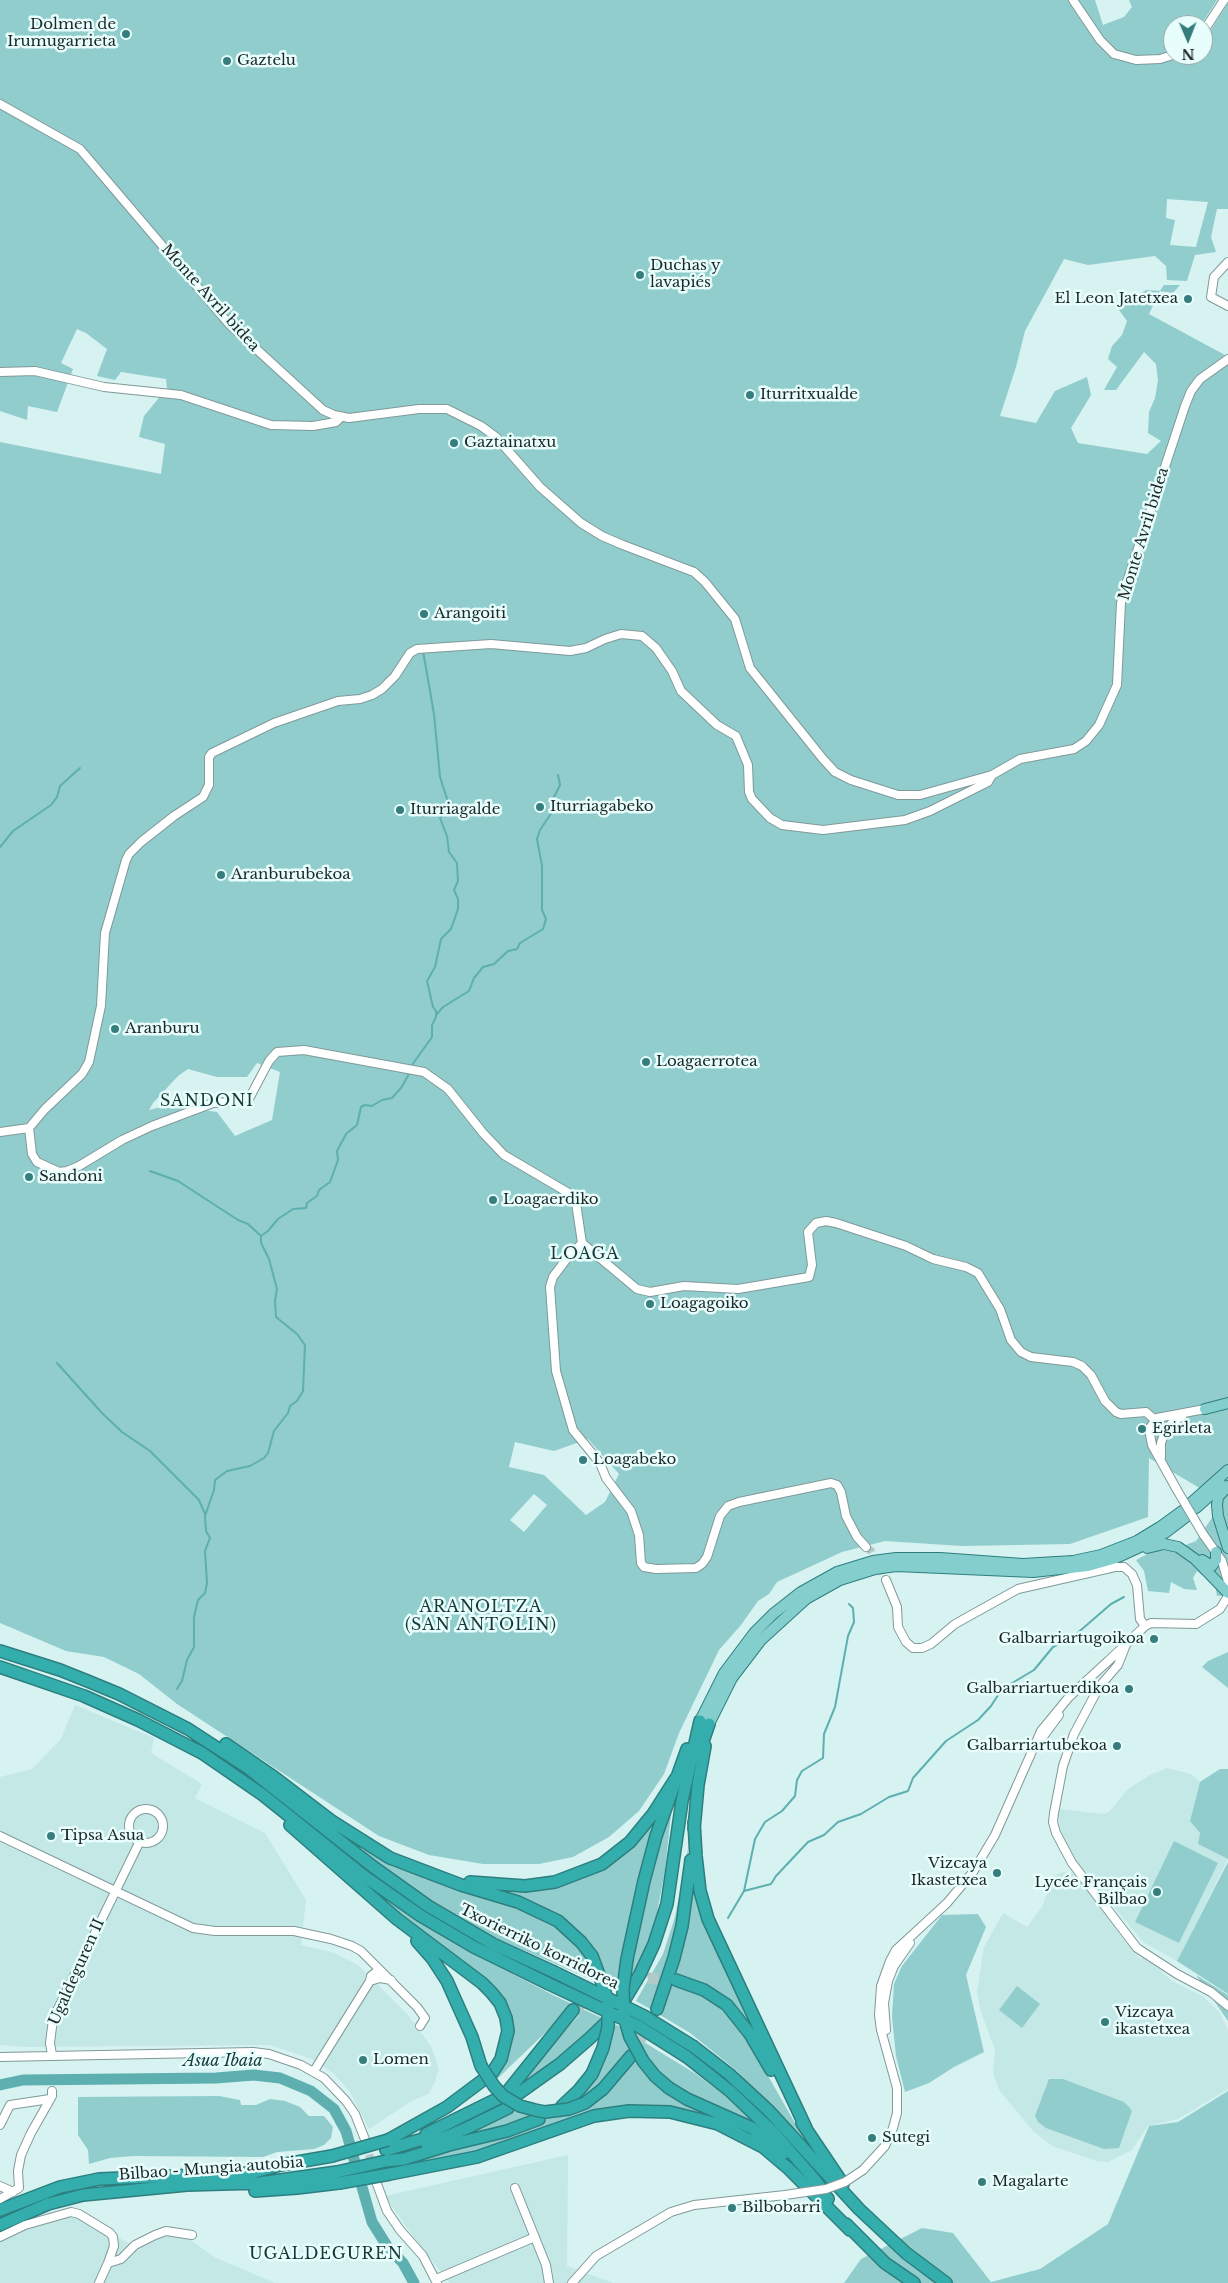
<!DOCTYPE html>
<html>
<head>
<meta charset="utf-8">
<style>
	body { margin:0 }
	#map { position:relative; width:1228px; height:2283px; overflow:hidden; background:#d6f2f1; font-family:"Libre Baskerville",serif }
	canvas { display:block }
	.north { position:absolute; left:1163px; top:15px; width:50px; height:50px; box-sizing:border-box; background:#e8fefd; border:1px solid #97a8a7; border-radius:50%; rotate:179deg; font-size:14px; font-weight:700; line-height:20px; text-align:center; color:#1d2727 }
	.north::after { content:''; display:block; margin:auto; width:18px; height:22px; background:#357e7d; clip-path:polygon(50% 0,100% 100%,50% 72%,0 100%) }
</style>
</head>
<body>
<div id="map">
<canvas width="1228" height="2283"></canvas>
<div class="north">N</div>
</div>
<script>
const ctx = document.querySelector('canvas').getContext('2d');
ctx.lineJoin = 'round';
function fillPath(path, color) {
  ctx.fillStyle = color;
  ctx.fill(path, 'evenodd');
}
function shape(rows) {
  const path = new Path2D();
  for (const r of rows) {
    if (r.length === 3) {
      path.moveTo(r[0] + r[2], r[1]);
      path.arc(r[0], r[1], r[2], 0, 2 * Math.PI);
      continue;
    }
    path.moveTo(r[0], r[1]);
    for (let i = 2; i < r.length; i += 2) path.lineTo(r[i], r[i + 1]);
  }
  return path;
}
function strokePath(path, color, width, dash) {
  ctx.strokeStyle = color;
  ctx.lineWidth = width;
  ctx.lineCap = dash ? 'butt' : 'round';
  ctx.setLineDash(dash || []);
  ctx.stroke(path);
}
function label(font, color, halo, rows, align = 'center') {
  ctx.font = font + ' "Libre Baskerville",serif';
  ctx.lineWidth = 5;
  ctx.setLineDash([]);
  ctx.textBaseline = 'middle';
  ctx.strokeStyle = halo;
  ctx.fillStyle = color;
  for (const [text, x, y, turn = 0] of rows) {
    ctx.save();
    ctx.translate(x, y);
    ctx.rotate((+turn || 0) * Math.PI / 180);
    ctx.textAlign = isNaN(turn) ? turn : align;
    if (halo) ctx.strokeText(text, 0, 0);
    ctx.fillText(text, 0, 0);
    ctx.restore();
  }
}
fillPath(shape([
	[75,1705,154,1738,151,1753,202,1784,195,1798,265,1833,306,1900,301,1945,335,1953,359,1966,408,2015,431,2046,439,2069,434,2084,428,2094,410,2102,369,2129,350,2092,333,2073,312,2059,270,2045,26,2047,0,2045,0,1777,32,1769,61,1739],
	[1167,1768,1191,1774,1200,1782,1190,1820,1200,1833,1198,1844,1228,1859,1177,1961,1143,1942,1074,1860,1065,1845,1059,1822,1059,1809,1102,1814,1109,1812,1128,1789,1150,1775],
	[1064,1872,1072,1873,1080,1881,1126,1943,1140,1959,1145,1957,1172,1981,1204,1997,1220,2013,1228,2030,1228,2089,1178,2119,1148,2126,1132,2150,1108,2162,1097,2161,1052,2146,1034,2132,999,2090,993,2073,995,2050,980,2009,977,1992,984,1947,1003,1913,1027,1927,1042,1907,1054,1876],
	[568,2155,567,2266,613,2283,450,2283,417,2242,385,2196],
	[71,2212,136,2247,162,2234,187,2237,214,2257,275,2283,0,2283,0,2237]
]), '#c3e8e6');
fillPath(shape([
	[0,0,1095,0,1103,25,1124,17,1132,7,1129,0,1217,0,1201,25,1173,25,1173,55,1203,55,1203,42,1228,3,1228,209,1217,209,1211,237,1216,252,1195,255,1187,281,1167,280,1166,266,1155,256,1088,265,1064,259,1025,331,1016,367,1000,416,1036,423,1055,391,1087,377,1091,395,1071,428,1078,443,1147,454,1161,441,1148,433,1149,412,1155,398,1158,381,1156,364,1144,352,1116,390,1104,390,1117,367,1108,359,1112,346,1122,335,1127,321,1119,310,1129,300,1146,290,1160,291,1164,285,1180,285,1173,293,1160,291,1149,314,1225,355,1228,354,1228,1595,1217,1596,1215,1585,1197,1571,1193,1578,1197,1590,1184,1589,1171,1582,1169,1593,1148,1591,1144,1571,1136,1560,1153,1551,1173,1550,1196,1541,1223,1502,1149,1458,1148,1517,1070,1544,962,1546,885,1541,842,1552,777,1582,769,1594,758,1601,741,1625,719,1650,679,1733,664,1774,639,1811,609,1837,573,1857,539,1864,483,1864,429,1855,379,1836,177,1704,139,1674,104,1657,66,1651,0,1623,0,442,161,474,165,444,139,437,144,416,167,388,166,379,121,372,115,380,97,376,107,349,86,333,77,329,61,363,73,369,57,412,28,406,27,420,0,411],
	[1167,199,1208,202,1196,247,1170,245,1175,220,1166,218],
	[257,1063,280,1072,272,1120,235,1136,217,1112,169,1105,149,1110,153,1103,178,1076,188,1069,217,1077,247,1077],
	[588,1439,619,1474,605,1502,586,1515,544,1475,509,1467,515,1442,554,1451],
	[534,1494,547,1505,524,1532,510,1520],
	[1228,1652,1228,1688,1202,1667,1208,1661],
	[1220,1769,1228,1769,1228,1859,1198,1844,1200,1833,1190,1821,1200,1782],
	[673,1796,665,1870,656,1918,657,1930,628,1989,642,1904],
	[659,1816,620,1968,618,1991,610,1987,599,1959,578,1930,556,1913,535,1903,495,1890,527,1891,581,1877],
	[690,1838,676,1938,654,2011,636,2001,663,1954,675,1917],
	[1174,1841,1218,1863,1179,1943,1135,1922],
	[365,1849,393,1867,522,1907,553,1921,583,1948,599,1983,480,1931,431,1902,391,1874,363,1852],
	[1228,1862,1228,1994,1177,1961],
	[351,1872,411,1915,478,1956,553,1995,623,2028,631,2051,593,2094,564,2107,604,2059,610,2046,613,2027,579,2044,511,2094,579,2015,569,2010,496,2080,492,2075,501,2066,504,2005],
	[694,1880,764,2049,714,1991,676,1974,673,1986,686,1989,700,1995,717,2005,730,2017,744,2034,807,2144,736,2070,690,2033,660,2015,680,1952],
	[978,1914,986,1927,966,1975,984,2052,954,2067,929,2083,905,2092,896,2056,892,2017,894,1984,902,1966,942,1915],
	[1196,1975,1228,1995,1228,2021],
	[1017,1986,1040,2004,1022,2028,999,2010],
	[634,2036,696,2074,736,2104,763,2130,691,2098,664,2079,643,2053],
	[636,2057,643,2069,748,2132,769,2148,658,2106,637,2105,609,2108,585,2113,466,2156,387,2169,511,2126,460,2137,513,2108,533,2116,547,2118,566,2116,578,2112,596,2102,611,2089],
	[1049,2079,1063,2079,1124,2102,1129,2107,1132,2111,1119,2148,1104,2149,1046,2128,1038,2122,1035,2116],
	[1228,2091,1228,2283,844,2283,861,2259,922,2228,953,2233,991,2282,1040,2269,1108,2224,1149,2126,1178,2122],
	[219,2096,240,2100,241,2105,256,2105,270,2099,285,2101,300,2107,309,2116,324,2116,333,2127,331,2138,324,2145,314,2149,277,2152,263,2157,133,2156,110,2158,89,2164,88,2150,78,2135,78,2097]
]), '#90cdcc');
strokePath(shape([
	[0,847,13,831,51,805,57,797,60,786,80,768],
	[437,1014,443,1007,469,991,474,978,483,967,494,964,508,951,517,949,520,943,543,929,546,919,542,910,542,866,537,839,540,830,552,812,552,801,560,785,558,775],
	[412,1065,432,1037,432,1025,436,1017,436,1011,433,1007,427,981,435,967,441,939,451,929,458,909,458,899,454,890,458,881,457,863,449,852,447,836,440,818,448,808,448,802,440,777,434,714,423,651],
	[150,1171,178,1181,238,1220,248,1224,261,1236],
	[57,1363,102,1413,122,1432,150,1451,199,1500,205,1514],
	[177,1689,182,1681,187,1660,194,1647,194,1617,198,1600,205,1593,207,1583,205,1551,210,1538,206,1531,205,1516,214,1490,215,1480,227,1471,250,1466,264,1458,268,1453,274,1431,288,1413,290,1406,297,1401,303,1391,305,1345,297,1334,276,1317,275,1300,277,1289,269,1259,261,1243,261,1236,268,1231,278,1219,293,1209,306,1208,307,1203,317,1196,319,1190,330,1182,338,1160,337,1151,346,1134,357,1125,361,1107,365,1105,372,1106,382,1100,392,1098,401,1088,409,1074],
	[744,1891,771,1884,776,1876,808,1842,824,1835,838,1822,861,1814,889,1797,908,1791,913,1778,946,1741,978,1720,991,1706,1002,1689,1034,1670,1053,1647,1074,1636,1111,1604,1124,1597],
	[728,1918,744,1891,755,1839,765,1822,782,1811,795,1796,797,1780,802,1771,823,1758,824,1734,835,1707,848,1636,854,1622,853,1608,849,1604]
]), '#5db0af', 2);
strokePath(shape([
	[0,2085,23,2080,216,2078,254,2075,280,2078,311,2091,334,2109,346,2131,372,2222,387,2246,403,2263,414,2283]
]), '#5db0af', 11);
strokePath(shape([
	[866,1547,871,1551,886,1580],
	[366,2143,376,2180]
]), '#b1c9c9', 8, [8, 4]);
strokePath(shape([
	[573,2010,600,1991,617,1984,648,1978,675,1980],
	[632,2055,657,2009]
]), '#b1c9c9', 11, [11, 5.5]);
const minor = shape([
	[1073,0,1100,40,1114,54,1136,60,1160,59,1173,55],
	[1203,32,1224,0],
	[0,104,80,149,229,324,323,410,334,415,349,418,419,409,447,409,481,426,496,437,540,487,581,523,602,536,623,545,694,572,705,582,735,619,750,668,823,759,835,772,851,780,898,795,920,795,992,775,1020,759,1074,749,1086,741,1099,725,1117,685,1121,603,1127,582,1185,406,1191,391,1200,379,1228,359],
	[1228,262,1214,277,1211,297,1228,306],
	[0,372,35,371,104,387,181,395,271,425,313,426,336,422,341,417],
	[29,1128,32,1154,37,1162,59,1172,67,1171,79,1166,122,1140,152,1126,213,1103,231,1102,250,1097,269,1061,277,1052,304,1050,424,1072,448,1089,483,1133,504,1155,572,1195,576,1203,582,1243,637,1289,650,1292,684,1286,738,1289,809,1277,812,1265,808,1232,816,1223,826,1221,836,1223,906,1246,933,1259,966,1267,978,1273,1000,1309,1011,1340,1021,1352,1031,1357,1073,1362,1082,1366,1091,1375,1105,1401,1116,1412,1121,1414,1146,1412,1155,1420],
	[0,1132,29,1128,45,1109,82,1074,89,1062,101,1006,105,933,126,860,129,854,141,842,174,816,203,797,209,785,209,757,212,753,274,723,338,701,360,699,372,695,382,689,395,676,410,653,417,649,491,644,570,651,586,648,605,639,621,634,642,636,656,648,672,671,681,691,717,725,736,736,748,765,749,792,752,799,770,818,782,825,823,830,905,820,930,811,988,782,992,775],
	[582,1243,568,1257,553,1277,550,1287,556,1371,573,1430,600,1463,606,1478,631,1511,639,1535,641,1563,644,1567,656,1569,696,1568,702,1564,707,1557,720,1516,728,1506,739,1502,831,1483,837,1485,841,1492,846,1516,857,1537,866,1547],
	[1161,1457,1161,1443,1165,1432,1171,1424,1183,1415],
	[1177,1490,1152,1445,1149,1429,1157,1418,1205,1409],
	[1203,1534,1222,1561,1228,1582],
	[886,1580,897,1607,898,1627,906,1642,913,1648,922,1648,931,1644,955,1624,1018,1589,1115,1567,1124,1567,1132,1574,1137,1585,1140,1619,1145,1626],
	[1127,1642,1118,1665,1099,1687,1074,1734,1063,1766,1054,1813,1053,1822,1056,1833,1072,1863,1137,1948,1177,1974,1211,1992,1228,2006],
	[1105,1664,1145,1626,1151,1623,1196,1624,1220,1609,1228,1596],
	[1042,1738,1059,1715],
	[146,1826,17],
	[0,1836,193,1928,215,1931,294,1931,331,1939,352,1946,361,1951,417,2007,425,2018,420,2026],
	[370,1981,380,1978,391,1980],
	[886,2030,884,2003,888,1981,894,1966,910,1943],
	[52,2055,50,2043,53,2019,139,1843],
	[0,2057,253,2052,269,2054,301,2065,324,2078,346,2101,355,2114,366,2142],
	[314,2071,370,1981,371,1976,376,1972,380,1972],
	[0,2125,10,2105,50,2099],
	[863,2170,885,2146,893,2128,897,2113,897,2088,881,2030,879,2015,881,1986,890,1961,896,1950,947,1903,973,1872,995,1835,1041,1731,1069,1697,1108,1661],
	[377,2184,387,2211,400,2230,423,2256,437,2283],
	[0,2186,13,2192],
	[515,2188,546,2265,549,2283],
	[0,2199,19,2188,18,2171,21,2155,31,2133,52,2096,52,2091],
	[0,2237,25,2225,71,2212,79,2214,110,2233,113,2237,114,2246,108,2263],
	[436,2279,535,2237],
	[99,2283,108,2263,121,2259,135,2245,155,2235,166,2231,192,2235],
	[572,2283,596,2256,671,2212,694,2205,785,2195]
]);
const major = shape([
	[1205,1409,1228,1403],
	[1228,1486,1218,1497,1217,1505,1218,1516,1228,1548],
	[1192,1502,1228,1470],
	[1196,1508,1222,1485],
	[1147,1548,1164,1544,1178,1547,1195,1559,1228,1593],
	[1202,1560,1212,1566,1216,1560,1216,1552],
	[700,1721,724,1673,754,1633,773,1614,801,1592,837,1572,873,1561,896,1558,940,1558,1023,1564,1073,1561,1101,1555,1137,1541,1160,1527,1182,1511],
	[709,1724,732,1678,761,1640,806,1599,840,1580,875,1569,896,1566,1033,1572,1088,1566,1116,1558,1140,1547,1165,1533,1186,1517]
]);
const highway = shape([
	[0,1651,60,1670,90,1682,119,1694,188,1729,248,1768,372,1866,428,1906,493,1944,552,1971],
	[0,1667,84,1696,138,1720,202,1753,263,1795,364,1876,421,1916,474,1947,547,1983],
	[226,1744,274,1777,333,1822,390,1858,461,1885,518,1902,558,1921,581,1942,592,1956,602,1983],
	[699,1753,709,1724],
	[694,1822,696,1856,700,1891,708,1919,806,2128],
	[290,1825,397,1919,482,1983,491,1992,500,2003,506,2018,508,2031,501,2059,492,2073],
	[694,1829,698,1785,705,1746],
	[470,1882,525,1886,555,1882,602,1864,630,1842,653,1814,676,1778],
	[417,1941,432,1958,447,1981,472,2037,481,2066],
	[627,1959,644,1881,656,1836,687,1749],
	[676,1980,704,1990,727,2005,750,2034,771,2070],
	[657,2009,674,1958,682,1926,691,1860],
	[694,2047,729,2074,769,2111,859,2209,906,2253,946,2283],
	[687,2057,730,2091,774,2133,816,2181,828,2199],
	[669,2088,687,2099,752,2128,784,2153],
	[603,2089,631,2056],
	[508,2091,573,2010],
	[515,2096,560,2064,590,2038,618,2011,640,1974,654,1944,667,1904,682,1801,700,1721],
	[562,2106,579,2090,592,2074],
	[802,2123,843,2184],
	[426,2134,499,2098],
	[388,2140,447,2107,483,2080],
	[427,2145,467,2128,508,2108],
	[386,2150,436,2135],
	[386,2161,404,2159,449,2145,507,2131,539,2119],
	[390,2174,477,2157,594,2116,629,2111,670,2112,718,2124,763,2147,789,2169,850,2230],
	[255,2191,297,2188,339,2183],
	[0,2210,60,2187,99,2179,251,2173,280,2165,332,2156],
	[846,2224,885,2263,914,2283],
	[0,2225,48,2204,83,2195,187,2185,259,2183,337,2172]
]);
strokePath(minor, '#809999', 10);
strokePath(major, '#2c7f7e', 12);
strokePath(highway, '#2c7f7e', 14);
strokePath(minor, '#fff', 8);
strokePath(major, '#85cece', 10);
strokePath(highway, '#34aead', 11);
const minorBridge = shape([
	[1177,1490,1203,1534],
	[785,2195,826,2189,845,2182,863,2170]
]);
const highwayBridge = shape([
	[627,1959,623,1989,624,2016,630,2037,643,2061,655,2076,669,2088],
	[552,1971,644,2016,694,2047],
	[547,1983,638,2026,687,2057],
	[481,2066,494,2086,503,2096,520,2106,535,2110,545,2112,569,2109,585,2103,603,2089],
	[592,2074,603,2048,608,2027,608,2002,602,1983],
	[332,2156,388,2140],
	[337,2172,386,2161],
	[339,2183,390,2174]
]);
strokePath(minorBridge, '#809999', 10, []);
strokePath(highwayBridge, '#2c7f7e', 14, []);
strokePath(minorBridge, '#fff', 8);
strokePath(highwayBridge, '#34aead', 11);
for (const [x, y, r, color] of [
	[126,34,5,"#357e7d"],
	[227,61,5,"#357e7d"],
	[640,275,5,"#357e7d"],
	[1188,299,5,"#357e7d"],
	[750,395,5,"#357e7d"],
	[454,443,5,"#357e7d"],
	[424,614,5,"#357e7d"],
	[540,807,5,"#357e7d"],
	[400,810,5,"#357e7d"],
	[221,875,5,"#357e7d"],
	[115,1029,5,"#357e7d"],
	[646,1062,5,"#357e7d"],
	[29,1177,5,"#357e7d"],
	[493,1200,5,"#357e7d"],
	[650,1304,5,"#357e7d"],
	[1142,1429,5,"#357e7d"],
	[583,1460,5,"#357e7d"],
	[1154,1639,5,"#357e7d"],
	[1129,1689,5,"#357e7d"],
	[1117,1746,5,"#357e7d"],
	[51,1836,5,"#357e7d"],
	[997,1873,5,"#357e7d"],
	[1157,1892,5,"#357e7d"],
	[1105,2022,5,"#357e7d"],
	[363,2060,5,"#357e7d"],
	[872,2138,5,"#357e7d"],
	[982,2182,5,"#357e7d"],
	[732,2208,5,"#357e7d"]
]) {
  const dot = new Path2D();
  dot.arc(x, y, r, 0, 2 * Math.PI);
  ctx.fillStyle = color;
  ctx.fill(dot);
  strokePath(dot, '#e8fefd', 2);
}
label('15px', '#1d2727', '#e8fefd', [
	["Dolmen de",116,25,"right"],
	["Irumugarrieta",116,42,"right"],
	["Gaztelu",237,61],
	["Duchas y",650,266],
	["lavapiés",650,283],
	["El Leon Jatetxea",1178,299,"right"],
	["Iturritxualde",760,395],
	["Gaztainatxu",464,443],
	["Arangoiti",434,614],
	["Iturriagabeko",550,807],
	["Iturriagalde",410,810],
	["Aranburubekoa",231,875],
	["Aranburu",125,1029],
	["Loagaerrotea",656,1062],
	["Sandoni",39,1177],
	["Loagaerdiko",503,1200],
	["Loagagoiko",660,1304],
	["Egirleta",1152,1429],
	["Loagabeko",593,1460],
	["Galbarriartugoikoa",1144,1639,"right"],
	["Galbarriartuerdikoa",1119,1689,"right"],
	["Galbarriartubekoa",1107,1746,"right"],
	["Tipsa Asua",61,1836],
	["Vizcaya",987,1864,"right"],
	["Ikastetxea",987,1881,"right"],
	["Lycée Français",1147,1883,"right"],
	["Bilbao",1147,1900,"right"],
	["Vizcaya",1115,2013],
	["ikastetxea",1115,2030],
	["Lomen",373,2060],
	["Sutegi",882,2138],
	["Magalarte",992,2182],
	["Bilbobarri",742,2208]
], 'left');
label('15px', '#1d2727', '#e8fefd', [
	["Monte Avril bidea",210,298,48],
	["Monte Avril bidea",1144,534,-73],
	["Txorierriko korridorea",539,1947,26],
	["Ugaldeguren II",77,1972,-66],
	["Bilbao - Mungia autobia",211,2169,-4]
]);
ctx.letterSpacing = '1px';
label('16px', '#163938', '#e8fefd', [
	["SANDONI",207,1101],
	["LOAGA",585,1254],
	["ARANOLTZA",481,1607],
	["(SAN ANTOLIN)",481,1625],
	["UGALDEGUREN",326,2254]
]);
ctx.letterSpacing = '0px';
label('italic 16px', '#153d3d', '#e8fefd', [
	["Asua Ibaia",223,2061]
]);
</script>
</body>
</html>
